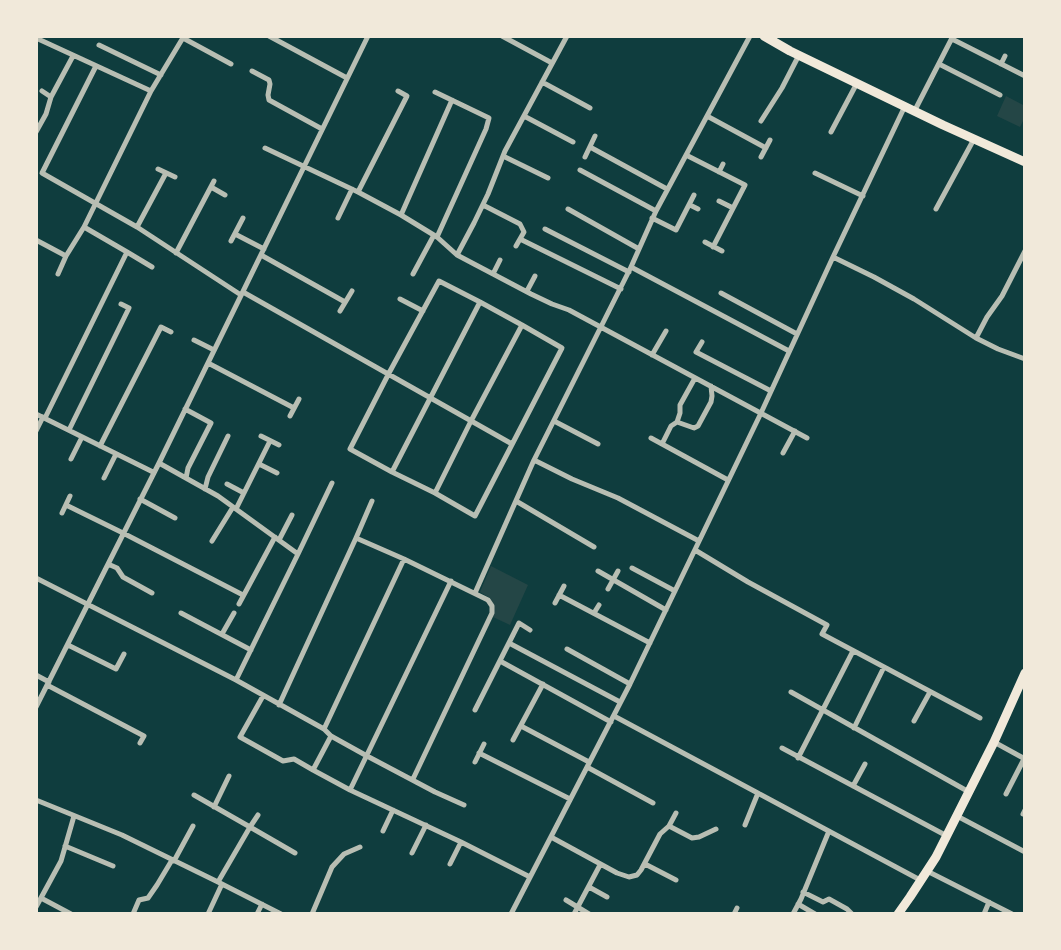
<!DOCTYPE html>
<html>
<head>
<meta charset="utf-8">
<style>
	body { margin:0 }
	#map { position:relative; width:1061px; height:950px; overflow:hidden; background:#0f3d3e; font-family:Figtree,sans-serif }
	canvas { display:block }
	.frame { position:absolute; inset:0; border:38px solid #f1e9da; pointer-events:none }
</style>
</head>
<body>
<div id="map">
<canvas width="1061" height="950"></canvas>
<div class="frame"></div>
</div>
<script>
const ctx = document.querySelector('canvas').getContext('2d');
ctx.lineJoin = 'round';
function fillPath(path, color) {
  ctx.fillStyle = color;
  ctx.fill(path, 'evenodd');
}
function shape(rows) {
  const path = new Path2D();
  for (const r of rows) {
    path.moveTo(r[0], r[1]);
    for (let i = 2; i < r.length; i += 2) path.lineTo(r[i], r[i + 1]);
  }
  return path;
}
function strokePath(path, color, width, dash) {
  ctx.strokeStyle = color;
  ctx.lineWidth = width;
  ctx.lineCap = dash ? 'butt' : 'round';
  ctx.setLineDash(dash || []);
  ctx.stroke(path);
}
fillPath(shape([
	[1006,96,1025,106,1025,117,1020,127,997,116],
	[491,566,528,585,510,625,493,617,494,613,494,605,490,598,480,592]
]), '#244646');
strokePath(shape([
	[269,36,347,78],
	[502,36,552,63],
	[36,38,151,91],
	[183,38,231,64],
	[952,39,1025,76],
	[99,45,161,75],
	[939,64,1000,95],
	[1001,64,1005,56],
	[96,66,42,173,137,227,241,295],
	[252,71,269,80,270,84,268,95,269,100,322,129],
	[542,82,590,108],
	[42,91,51,97],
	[435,92,489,118,486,129,437,237],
	[915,110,953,36],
	[524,116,573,142],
	[707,116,766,148],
	[761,121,782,88,799,55],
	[36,132,46,114,51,97,73,56],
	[831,132,857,83],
	[590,147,667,189],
	[265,148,358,192,401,215,437,237,457,255,531,294,552,304,569,310,807,438],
	[686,155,745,185,713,247],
	[503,156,548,178],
	[585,157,595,136],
	[761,157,770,140],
	[158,169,175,177],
	[580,170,656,211],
	[719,172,723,164],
	[815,173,863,196],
	[211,187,225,195],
	[358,192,407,96,398,91],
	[719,201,733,208],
	[483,205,520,224,524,232,516,246],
	[690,205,698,209],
	[568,209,639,249],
	[936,209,974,139],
	[401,215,452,100],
	[338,218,352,189],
	[652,218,676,230,694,195],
	[137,227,166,173],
	[545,229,629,272],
	[235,234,264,249],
	[520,239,621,289],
	[36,240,66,256],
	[231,241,243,218],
	[705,242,722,251],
	[127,252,152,267],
	[176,253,214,181],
	[261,255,345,302],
	[457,255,474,223,488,194,505,151,567,36],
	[833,257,874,277,914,299,976,338,998,349,1025,359],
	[631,267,789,351],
	[58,274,66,256,84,227,151,91,184,36],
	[413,274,434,235],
	[493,274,500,260],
	[527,291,535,276],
	[243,292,512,444],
	[721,293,797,334],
	[400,299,423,311],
	[340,311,352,291],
	[522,325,562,348,475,516,435,493,471,421,522,325],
	[976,338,987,317,1002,296,1025,251],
	[194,340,214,350],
	[702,342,696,352,771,391],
	[652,355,666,331],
	[208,363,294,408],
	[185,409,211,423,188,468,186,478],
	[36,414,153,472],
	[290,416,299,399],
	[45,418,127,252,84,227],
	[554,421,598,444],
	[677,422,680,413,680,405,695,378],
	[69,430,129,308,121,304],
	[36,431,43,417],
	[261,436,279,445],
	[651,438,728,480],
	[662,444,671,426,677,422,694,428,698,426,711,402,712,396,711,386],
	[100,446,161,327,171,332],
	[783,453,795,431],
	[71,459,82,437],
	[534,460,572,479,618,498,699,541],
	[159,463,218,496,298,554,236,680],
	[259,464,277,473],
	[392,472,350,449,389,373,439,281,480,302],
	[104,478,116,454],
	[227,484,244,493],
	[205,489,208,477,228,436],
	[435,493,392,472,480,302,522,325],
	[140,499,175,518],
	[516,501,594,547],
	[66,505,123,533,243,595],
	[236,509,270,441],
	[62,513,70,496],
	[356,538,372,501],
	[279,540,292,515],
	[212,541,233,507],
	[695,550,748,582,827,625,822,634,980,718],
	[298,554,332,483],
	[108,564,117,568,123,577,152,593],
	[632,568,675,591],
	[598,571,666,610],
	[36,578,236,680,324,729,331,736,367,756,435,792,464,805],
	[608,589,618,571],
	[475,593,534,460,631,267,656,211,750,36],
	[559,595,650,643],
	[555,603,564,586],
	[239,604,275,537],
	[181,613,251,650],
	[594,613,599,605],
	[222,634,234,613],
	[509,643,620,702],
	[68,645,116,669,124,654],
	[567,649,630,684],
	[500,661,611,722],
	[36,675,49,682],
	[47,685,144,736,140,743],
	[791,692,969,792],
	[263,696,240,737,283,761,294,759,313,770],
	[279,705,356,538,404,559,488,600,492,606,492,613,413,779],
	[36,707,159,463,368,36],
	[475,710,519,623,530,630],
	[614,716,922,881],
	[914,721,930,692],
	[521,726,589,762],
	[854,728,884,667],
	[324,729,404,559],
	[331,736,313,770,350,790,461,842,530,877],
	[513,740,543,684],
	[994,742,1025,759],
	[782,748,947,836],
	[479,753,570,799],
	[798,758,853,651],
	[475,762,484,744],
	[587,767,653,803],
	[853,786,865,764],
	[350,790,451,581],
	[1006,794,1024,759],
	[194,795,250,827,218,882],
	[36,800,122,835,218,882,281,914],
	[214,807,229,776],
	[1023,814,1025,810],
	[258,815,250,827,295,853],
	[957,816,1025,852],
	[745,825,758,793],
	[669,826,692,838,699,837,716,829],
	[383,831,393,810],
	[551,837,617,873,629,877,637,875,641,870,660,834,669,826,676,813],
	[65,846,113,866],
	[412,853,426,825],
	[174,861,193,826],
	[450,864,461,842],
	[645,864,676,880],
	[927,871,1012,914],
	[589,887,607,897],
	[803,892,823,902,829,899,847,909,852,914],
	[41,898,71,914],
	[566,900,589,914],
	[798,904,815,914],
	[36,907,61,861,74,816],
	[133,914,139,900,148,898,157,885,172,860],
	[208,914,222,884],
	[257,914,262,904],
	[312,914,332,867,344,854,360,847],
	[511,914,630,684,761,413,833,257,905,106],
	[574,914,600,865],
	[734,914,737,908],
	[793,914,801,899,829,831],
	[984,914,989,902]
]), '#b8beb3', 5);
strokePath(shape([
	[764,36,790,51,943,125,1025,162]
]), '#f1e9da', 9);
strokePath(shape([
	[898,914,910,897,936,857,994,742,1025,673]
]), '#f1e9da', 9);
</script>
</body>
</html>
